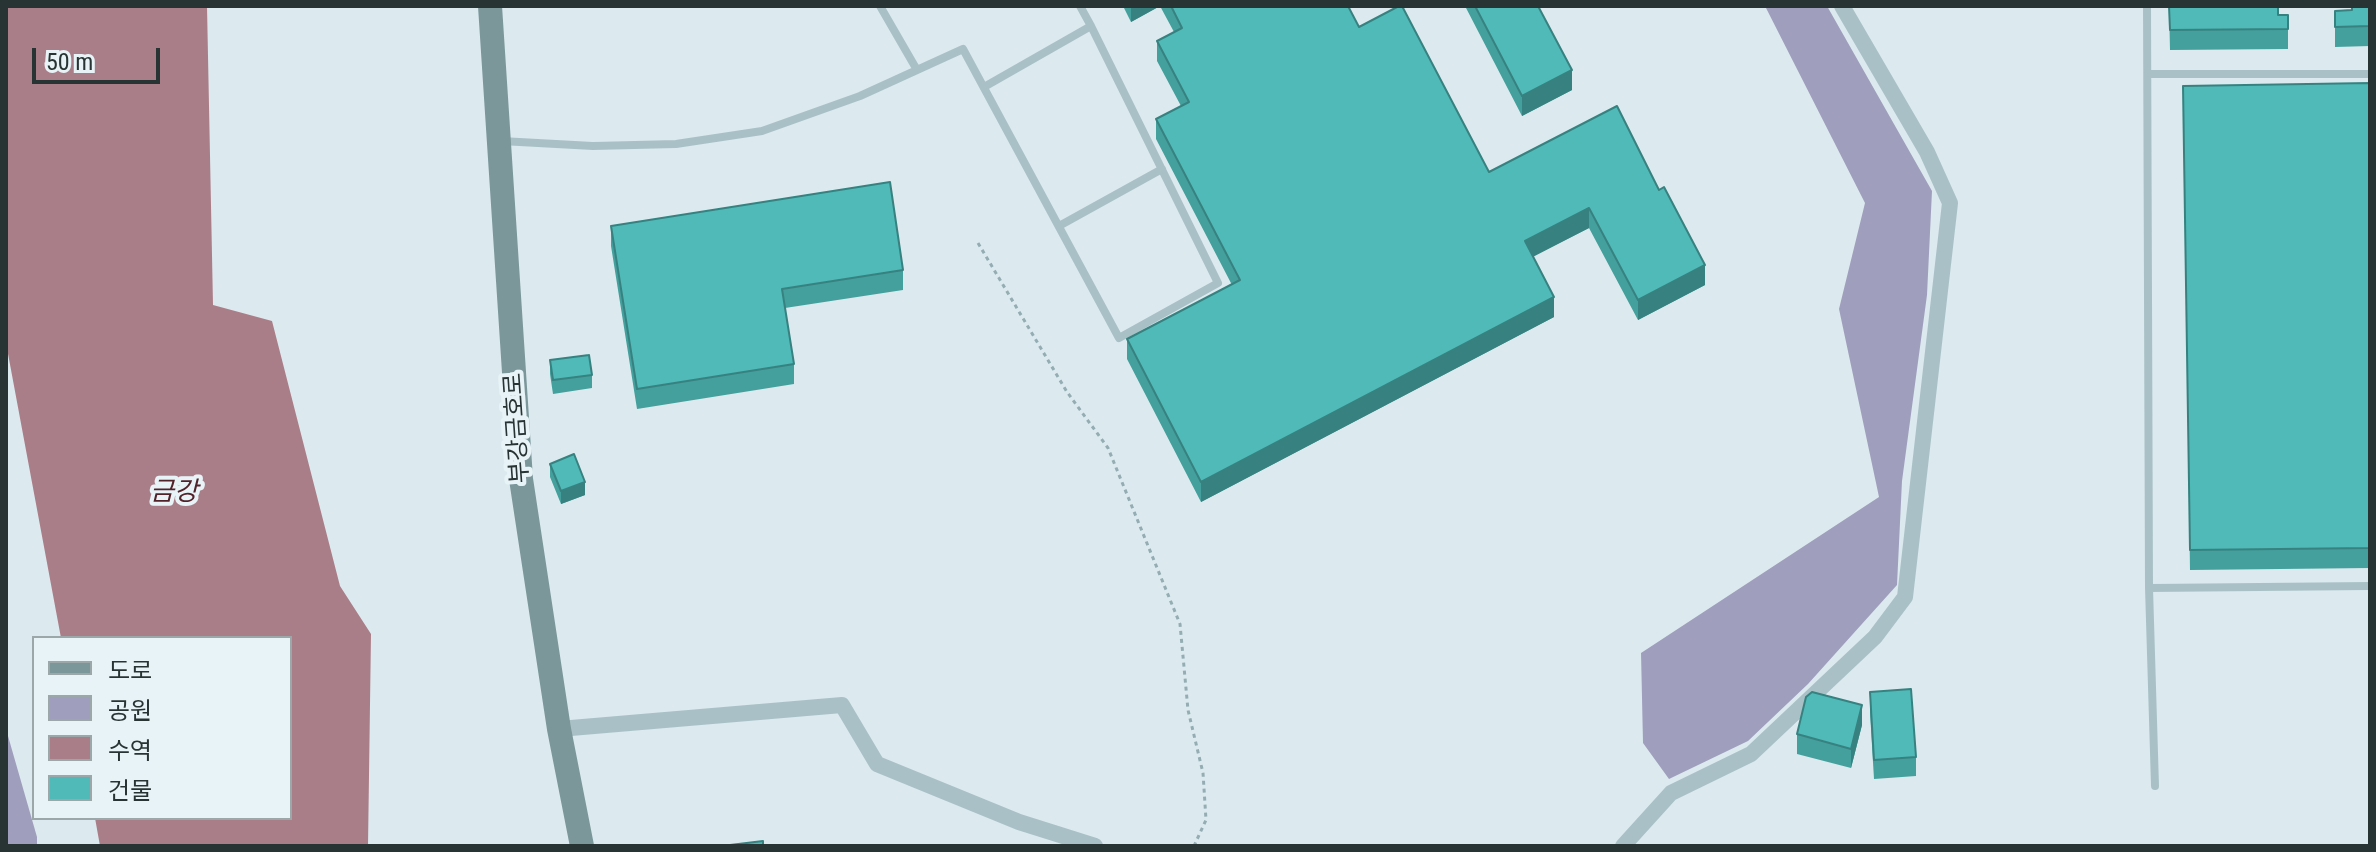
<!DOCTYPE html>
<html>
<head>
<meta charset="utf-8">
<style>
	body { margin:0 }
	#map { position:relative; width:2376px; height:852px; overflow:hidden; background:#dceaef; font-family:"Roboto Condensed","Noto Sans KR",sans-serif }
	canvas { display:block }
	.frame { position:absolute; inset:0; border:8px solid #283434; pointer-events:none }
	.legend { position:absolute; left:32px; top:636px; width:260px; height:184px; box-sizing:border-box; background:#e8f3f7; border:2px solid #9ba7a9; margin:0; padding:10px 14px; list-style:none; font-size:24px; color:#283434 }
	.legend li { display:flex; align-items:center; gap:16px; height:40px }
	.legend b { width:40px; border:2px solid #9ba7a9 }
	.scale { position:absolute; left:32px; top:48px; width:128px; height:36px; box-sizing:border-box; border:4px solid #283434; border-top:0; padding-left:10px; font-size:24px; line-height:28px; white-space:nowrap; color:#283434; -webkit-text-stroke:6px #e8f3f7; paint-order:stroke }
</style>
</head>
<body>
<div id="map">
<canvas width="2376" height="852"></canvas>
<div class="frame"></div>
<ul class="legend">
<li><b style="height:10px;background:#7b979a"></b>도로</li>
<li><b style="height:22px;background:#a09ebd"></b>공원</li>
<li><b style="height:22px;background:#aa7e88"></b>수역</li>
<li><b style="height:22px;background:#4fbab7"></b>건물</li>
</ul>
<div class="scale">50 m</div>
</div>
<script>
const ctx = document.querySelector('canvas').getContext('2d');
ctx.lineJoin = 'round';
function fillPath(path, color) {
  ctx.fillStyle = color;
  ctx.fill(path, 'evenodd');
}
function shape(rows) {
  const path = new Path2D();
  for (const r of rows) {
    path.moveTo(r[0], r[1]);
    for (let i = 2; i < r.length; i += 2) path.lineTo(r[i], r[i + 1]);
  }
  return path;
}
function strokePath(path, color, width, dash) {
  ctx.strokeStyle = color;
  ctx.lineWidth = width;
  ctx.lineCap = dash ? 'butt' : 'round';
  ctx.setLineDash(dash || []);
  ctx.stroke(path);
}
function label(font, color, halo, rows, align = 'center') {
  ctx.font = font + ' "Roboto Condensed","Noto Sans KR",sans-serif';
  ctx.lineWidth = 8;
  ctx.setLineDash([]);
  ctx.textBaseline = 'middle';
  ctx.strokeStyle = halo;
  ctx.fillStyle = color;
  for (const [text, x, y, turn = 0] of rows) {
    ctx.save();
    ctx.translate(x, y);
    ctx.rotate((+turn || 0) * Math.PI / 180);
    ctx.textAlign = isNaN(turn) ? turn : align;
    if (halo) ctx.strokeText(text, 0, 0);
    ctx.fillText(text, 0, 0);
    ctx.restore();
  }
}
fillPath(shape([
	[1765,6,1827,6,1932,191,1927,295,1902,481,1897,585,1808,684,1748,741,1669,779,1643,743,1641,653,1879,497,1839,309,1865,203],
	[6,729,37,837,37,846,6,846]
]), '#a09ebd');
fillPath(shape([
	[6,6,207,6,213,305,272,321,340,586,371,634,368,846,100,846,95,818,290,818,290,638,61,638,6,343]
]), '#aa7e88');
strokePath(shape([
	[978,243,1067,392,1108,448,1180,624,1188,710,1203,773,1206,820,1194,846]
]), '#94adb2', 3, [4, 4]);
strokePath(shape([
	[880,6,917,70],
	[2147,6,2149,588,2155,786],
	[2148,74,2370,74],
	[984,87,1091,26,1080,6],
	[501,141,593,146,676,144,762,131,860,96,963,49,1119,338,1218,283,1091,26],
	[1059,226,1162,169],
	[2149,588,2370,586]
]), '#a9c1c6', 8);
strokePath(shape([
	[559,729,842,705,877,764,1019,822,1095,846],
	[1623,846,1671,793,1751,754,1875,637,1905,597,1950,203,1927,152,1842,6]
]), '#a9c1c6', 16);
strokePath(shape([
	[490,6,521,479,559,729,582,846]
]), '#7b979a', 24);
fillPath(shape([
	[1123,6,1348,6,1359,27,1489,172,1617,106,1705,285,1638,320,1589,228,1533,256,1554,317,1201,502,1127,359,1127,339,1232,285,1156,139,1156,119,1181,106,1157,61,1157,41,1174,32,1160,6,1131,22],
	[1465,6,1538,6,1572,90,1522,116],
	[2169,6,2288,15,2288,49,2170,50],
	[2370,6,2370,46,2335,47,2335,11,2352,10],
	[2370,83,2370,568,2190,570,2183,86],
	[611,226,903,270,903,290,785,308,794,364,794,384,637,409,611,246],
	[550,360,592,375,592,388,553,394,550,374],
	[550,464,585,495,561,504,550,477],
	[1870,692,1916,757,1916,776,1874,779,1870,712],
	[1862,725,1851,768,1797,754,1797,734]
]), '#44a09d');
fillPath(shape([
	[1131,6,1160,6,1131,22],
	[1572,70,1572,90,1522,116,1522,96],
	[1589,208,1589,228,1525,261,1525,241],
	[1705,265,1705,285,1638,320,1638,300],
	[1554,297,1554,317,1201,502,1201,482],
	[585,482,585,495,561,504,561,491],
	[1862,705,1862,725,1851,768,1851,749]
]), '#378280');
const building = shape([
	[1171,6,1348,6,1359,27,1399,6,1402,6,1489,172,1617,106,1659,190,1664,187,1705,265,1638,300,1589,208,1525,241,1554,297,1201,482,1127,339,1240,280,1156,119,1189,102,1157,41,1182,28,1171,6],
	[1475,6,1538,6,1572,70,1522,96,1475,6],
	[2169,6,2278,6,2278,15,2288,15,2288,29,2170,30,2169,6],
	[2352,6,2370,6,2370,26,2335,27,2335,11,2352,10,2352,6],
	[2370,83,2370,548,2190,550,2183,86,2370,83],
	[890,182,903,270,782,289,794,364,637,389,611,226,890,182],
	[589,355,592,375,553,380,550,360,589,355],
	[574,454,585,482,561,491,550,464,574,454],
	[1911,689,1916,757,1874,760,1870,692,1911,689],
	[1812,692,1862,705,1851,749,1797,734,1806,697,1812,692],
	[763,841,763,846,730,846,730,845,763,841]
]);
fillPath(building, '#4fbab7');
strokePath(building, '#378280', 2);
label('24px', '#283434', '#e8f3f7', [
	["부강금호로",518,428,-94]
]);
label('italic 26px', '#52222b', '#e8f3f7', [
	["금강",174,493]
]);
</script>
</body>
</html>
